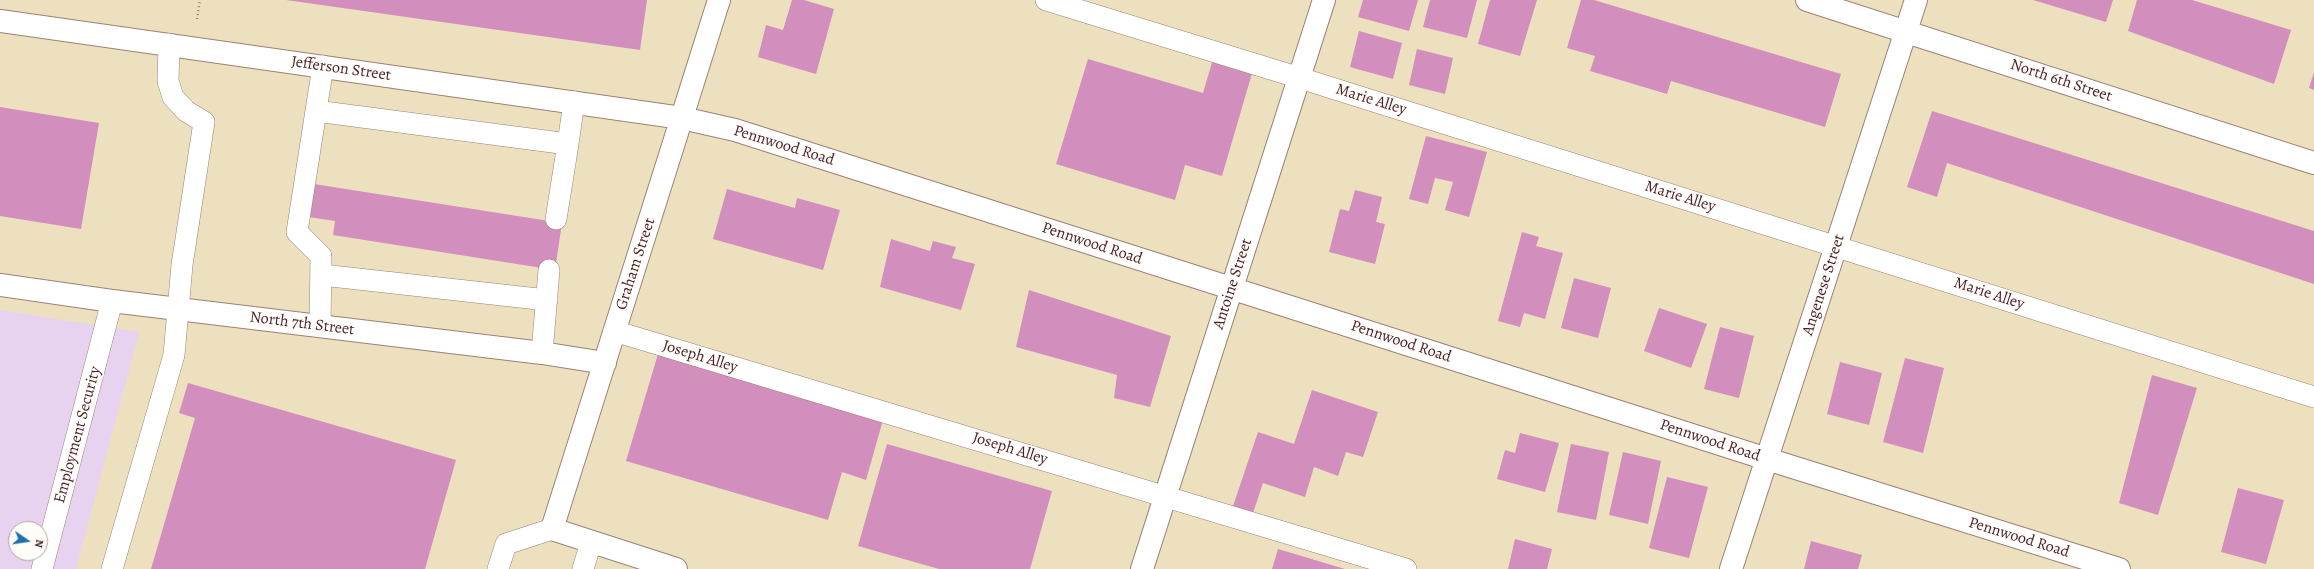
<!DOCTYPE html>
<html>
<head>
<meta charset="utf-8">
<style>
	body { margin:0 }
	#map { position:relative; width:2314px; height:569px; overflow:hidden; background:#ede0bf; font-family:Alegreya,serif }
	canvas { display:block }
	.north { position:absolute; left:8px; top:521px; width:40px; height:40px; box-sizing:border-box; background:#fdfcf7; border:1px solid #b5a4a5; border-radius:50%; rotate:103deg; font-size:11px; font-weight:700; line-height:16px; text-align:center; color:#4a1f2b }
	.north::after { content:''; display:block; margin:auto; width:14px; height:18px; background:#1f6fb2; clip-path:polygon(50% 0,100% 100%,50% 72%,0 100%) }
</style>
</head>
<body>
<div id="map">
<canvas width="2314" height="569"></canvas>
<div class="north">N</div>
</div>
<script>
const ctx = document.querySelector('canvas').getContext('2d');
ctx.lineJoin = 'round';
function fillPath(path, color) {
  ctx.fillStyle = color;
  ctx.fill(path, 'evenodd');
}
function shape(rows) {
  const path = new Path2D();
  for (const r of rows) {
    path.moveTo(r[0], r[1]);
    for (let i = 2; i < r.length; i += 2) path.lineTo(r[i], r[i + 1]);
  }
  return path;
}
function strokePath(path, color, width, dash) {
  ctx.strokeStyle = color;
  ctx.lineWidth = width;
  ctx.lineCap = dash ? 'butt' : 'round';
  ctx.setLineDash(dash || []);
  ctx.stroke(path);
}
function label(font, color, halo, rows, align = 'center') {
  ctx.font = font + ' Alegreya,serif';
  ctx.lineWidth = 3.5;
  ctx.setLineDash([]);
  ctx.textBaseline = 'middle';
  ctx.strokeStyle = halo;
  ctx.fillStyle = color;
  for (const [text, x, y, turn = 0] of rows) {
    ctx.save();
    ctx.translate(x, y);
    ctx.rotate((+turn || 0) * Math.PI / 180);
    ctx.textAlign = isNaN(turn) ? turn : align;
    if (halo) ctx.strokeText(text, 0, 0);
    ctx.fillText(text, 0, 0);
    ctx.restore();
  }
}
fillPath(shape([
	[0,310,139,332,76,569,0,569],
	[16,529,40,529,40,553,16,553]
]), '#e7d2ef');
fillPath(shape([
	[286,0,647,0,640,50],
	[792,0,804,0,834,9,816,74,758,57,766,25,783,30],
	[1363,0,1418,0,1409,31,1358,17],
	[1430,0,1477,0,1467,38,1423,27],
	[1490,0,1537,0,1520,56,1478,44],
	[1581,0,1594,0,1841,74,1825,127,1671,81,1667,94,1590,71,1595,56,1567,48],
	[2033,0,2113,0,2106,22],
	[2137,0,2192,0,2291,30,2274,84,2128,31],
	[1359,31,1402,43,1393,79,1350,67],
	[1417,49,1453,58,1445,94,1409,85],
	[1088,59,1203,93,1213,59,1253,70,1222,176,1185,165,1175,200,1056,164],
	[2314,72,2314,90,2309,88],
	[0,107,99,123,81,229,0,216],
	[1932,111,2314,231,2314,284,1947,163,1937,197,1907,187],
	[1426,136,1487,152,1469,217,1445,210,1453,182,1435,178,1428,204,1409,199],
	[314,184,562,223,555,270,333,235,335,221,309,217],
	[727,189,795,208,797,198,840,210,823,270,713,239],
	[1355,190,1382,197,1376,222,1385,224,1375,264,1329,252,1340,209,1349,211],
	[1522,232,1539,237,1536,246,1563,253,1545,319,1524,313,1520,327,1498,321],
	[891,239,930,251,933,241,956,247,952,258,975,264,961,310,880,287],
	[1574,278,1611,288,1598,338,1561,328],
	[1029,290,1171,336,1150,407,1114,398,1117,375,1016,347],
	[1659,308,1707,324,1691,368,1644,351],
	[1720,327,1754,336,1739,398,1704,389],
	[658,354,883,420,866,480,842,472,828,520,626,461],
	[1905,358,1944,368,1923,453,1883,442],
	[1840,362,1882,373,1869,425,1827,414],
	[2152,375,2197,388,2158,515,2119,503],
	[188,383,456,460,425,569,151,569,195,418,179,413],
	[1312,390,1378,412,1363,457,1346,452,1338,476,1314,467,1305,497,1263,483,1253,513,1233,506,1258,432,1294,444],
	[1520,433,1559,443,1545,492,1497,479,1505,450,1515,453],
	[887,444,1052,491,1030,569,939,569,858,546],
	[1571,444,1609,452,1596,520,1557,512],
	[1623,452,1661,461,1648,524,1609,515],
	[1667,477,1708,487,1689,558,1649,548],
	[2238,488,2284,500,2266,564,2221,552],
	[1515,539,1552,549,1547,569,1508,569],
	[1811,541,1862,555,1858,569,1804,569],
	[1278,549,1345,569,1272,569]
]), '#d28ebd');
const service = shape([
	[1046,0,1300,78,2314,397],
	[316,111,568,144,556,219],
	[568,144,574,102],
	[322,275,547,300],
	[320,326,321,256,297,232,323,66],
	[614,331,1406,569],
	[542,353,549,270],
	[42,569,112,301],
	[112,569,174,355,182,265,204,122,186,111,173,97,168,81,169,44],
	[498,569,506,544,552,529],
	[583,569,591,542]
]);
const minor = shape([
	[1807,0,2314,163],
	[0,21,682,118,735,130,1767,459,2119,569],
	[0,285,112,301,542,353,605,363],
	[676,569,552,529,719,0],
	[1142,569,1324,0],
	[1731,569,1916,0]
]);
strokePath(service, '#9c8075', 22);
strokePath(minor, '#9c8075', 24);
strokePath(shape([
	[197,19,200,0]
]), '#9c8075', 2.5, [1, 3]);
strokePath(service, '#fff', 21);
strokePath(minor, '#fff', 22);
label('16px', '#4a1f2b', '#fdfcf7', [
	["Jefferson Street",341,69,8],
	["North 6th Street",2061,81,18],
	["Marie Alley",1371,100,17],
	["Pennwood Road",784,146,17],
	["Marie Alley",1680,197,17],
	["Pennwood Road",1092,244,18],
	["Graham Street",636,264,-72],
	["Antoine Street",1233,284,-72],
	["Angenese Street",1824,285,-72],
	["Marie Alley",1989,294,18],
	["North 7th Street",302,324,7],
	["Pennwood Road",1401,342,18],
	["Joseph Alley",700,357,17],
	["Employment Security",78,435,-75],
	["Pennwood Road",1710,441,18],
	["Joseph Alley",1010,449,17],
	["Pennwood Road",2019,538,17]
]);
</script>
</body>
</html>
